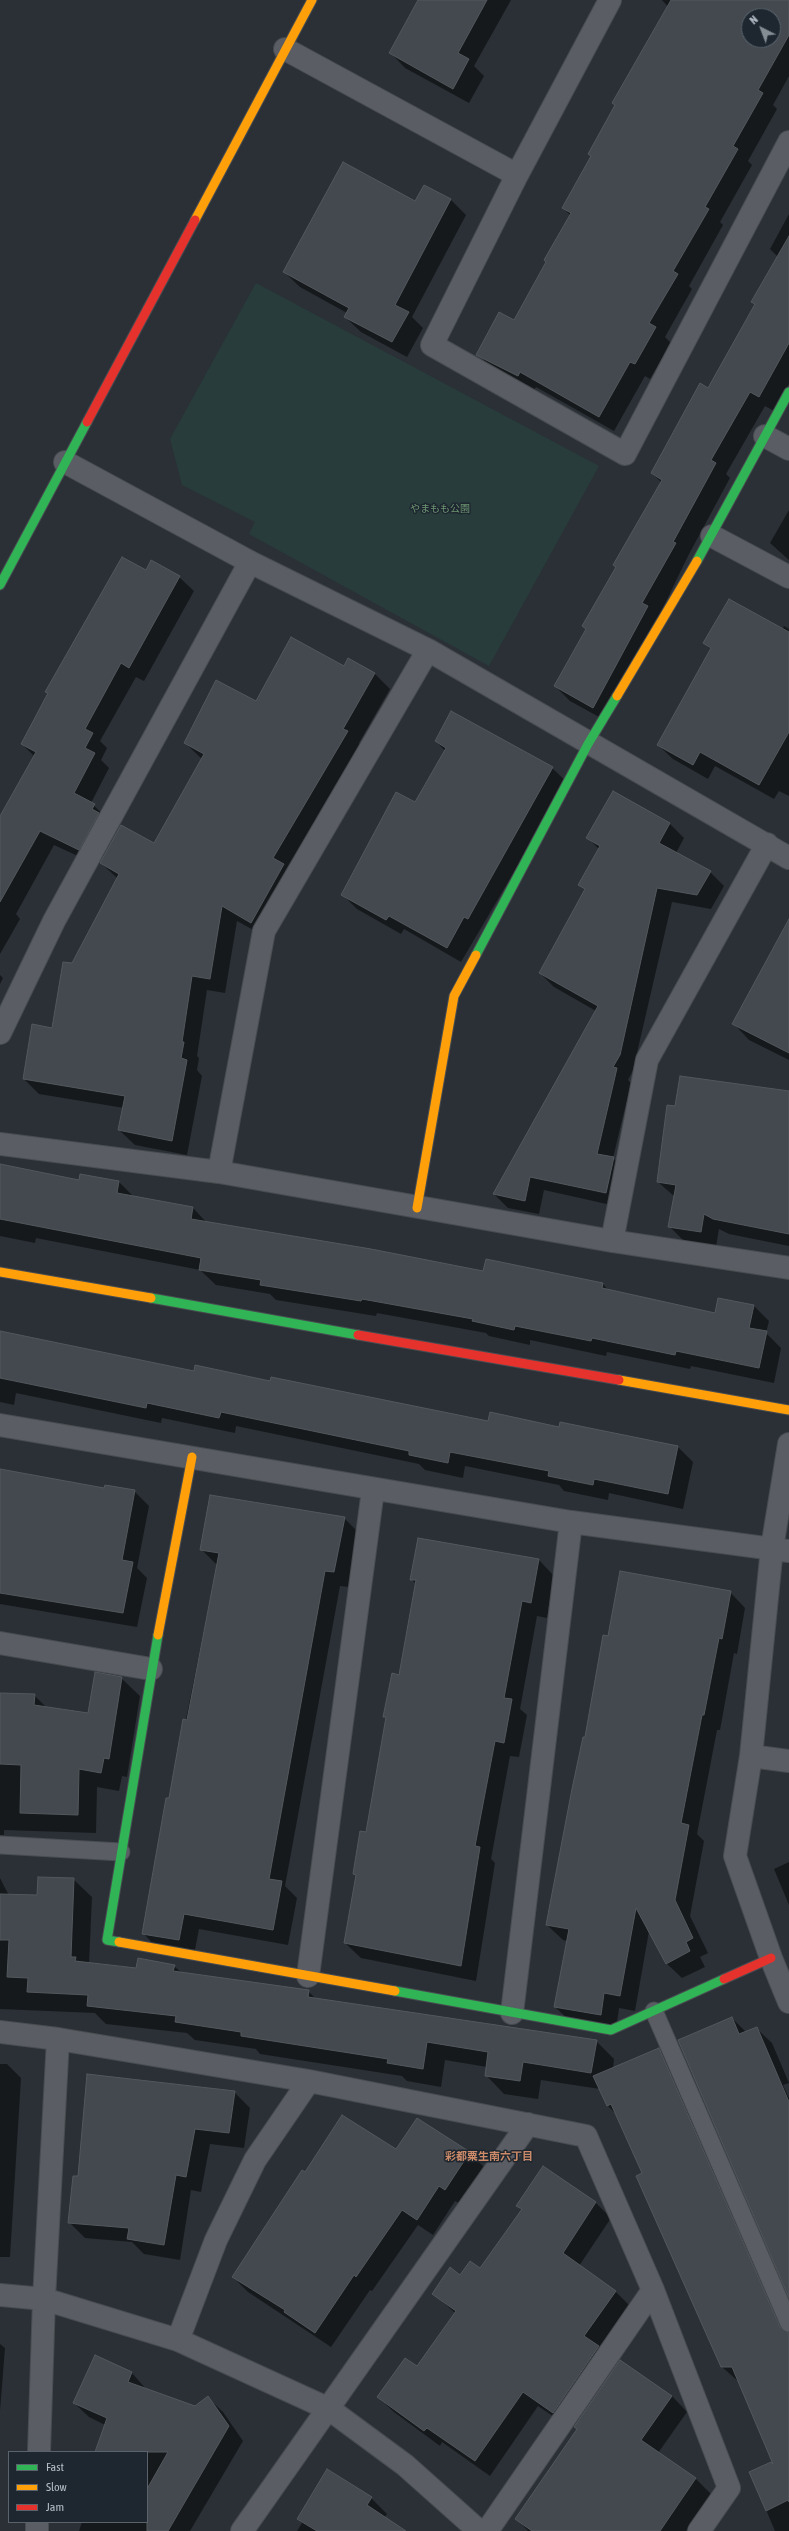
<!DOCTYPE html>
<html>
<head>
<meta charset="utf-8">
<style>
	body { margin:0 }
	#map { position:relative; width:789px; height:2531px; overflow:hidden; background:#2a3036; font-family:"Asap Condensed",sans-serif }
	canvas { display:block }
	.legend { position:absolute; left:8px; top:2451px; width:140px; height:72px; box-sizing:border-box; background:#1e2730; border:1px solid #5a636c; margin:0; padding:5px 7px; list-style:none; font-size:12px; color:#b4bdc7 }
	.legend li { display:flex; align-items:center; gap:8px; height:20px }
	.legend b { width:20px; border:1px solid #5a636c }
	.north { position:absolute; left:741px; top:8px; width:40px; height:40px; box-sizing:border-box; background:#1e2730; border:1px solid #5a636c; border-radius:50%; rotate:318deg; font-size:11px; font-weight:700; line-height:16px; text-align:center; color:#b4bdc7 }
	.north::after { content:''; display:block; margin:auto; width:14px; height:18px; background:#848c94; clip-path:polygon(50% 0,100% 100%,50% 72%,0 100%) }
</style>
</head>
<body>
<div id="map">
<canvas width="789" height="2531"></canvas>
<ul class="legend">
<li><b style="height:5px;background:#30b455"></b>Fast</li>
<li><b style="height:5px;background:#ff9f0a"></b>Slow</li>
<li><b style="height:5px;background:#e5322d"></b>Jam</li>
</ul>
<div class="north">N</div>
</div>
<script>
const ctx = document.querySelector('canvas').getContext('2d');
ctx.lineJoin = 'round';
function fillPath(path, color) {
  ctx.fillStyle = color;
  ctx.fill(path, 'evenodd');
}
function shape(rows) {
  const path = new Path2D();
  for (const r of rows) {
    path.moveTo(r[0], r[1]);
    for (let i = 2; i < r.length; i += 2) path.lineTo(r[i], r[i + 1]);
  }
  return path;
}
function strokePath(path, color, width, dash) {
  ctx.strokeStyle = color;
  ctx.lineWidth = width;
  ctx.lineCap = dash ? 'butt' : 'round';
  ctx.setLineDash(dash || []);
  ctx.stroke(path);
}
function label(font, color, halo, rows, align = 'center') {
  ctx.font = font + ' "Asap Condensed","Noto Sans JP",sans-serif';
  ctx.lineWidth = 3;
  ctx.setLineDash([]);
  ctx.textBaseline = 'middle';
  ctx.strokeStyle = halo;
  ctx.fillStyle = color;
  for (const [text, x, y, turn = 0] of rows) {
    ctx.save();
    ctx.translate(x, y);
    ctx.rotate((+turn || 0) * Math.PI / 180);
    ctx.textAlign = isNaN(turn) ? turn : align;
    if (halo) ctx.strokeText(text, 0, 0);
    ctx.fillText(text, 0, 0);
    ctx.restore();
  }
}
fillPath(shape([
	[256,283,599,466,489,666,249,534,255,522,182,485,170,439]
]), '#283c3c');
fillPath(shape([
	[419,0,511,0,474,66,484,76,469,103,405,68,390,52],
	[662,0,789,0,789,76,773,105,777,109,748,161,752,165,720,222,723,225,689,286,692,289,665,337,671,343,650,379,645,376,614,431,536,387,534,390,493,370,478,354,514,321,571,216,563,208,592,156,668,7],
	[749,16,773,16,773,40,749,40],
	[451,200,466,215,412,317,423,328,407,357,361,332,345,317,347,313,300,287,284,272,416,202],
	[789,214,789,384,774,411,765,406,726,474,730,478,688,556,608,722,570,701,555,686,587,630,617,567,662,483,652,473,709,389,756,305,752,302,778,257,770,249],
	[789,510,789,560,770,543],
	[146,571,179,577,194,591,144,681,136,677,100,741,107,748,101,760,109,768,91,803,108,819,93,863,54,845,16,914,20,919,0,954,0,835,35,757,22,744,48,694,46,691],
	[784,626,789,629,789,796,779,791,774,799,715,766,708,779,673,759,658,745,711,650,705,643,782,630],
	[344,668,375,674,390,689,359,743,363,747,266,937,237,921,225,993,207,990,197,1056,199,1058,197,1070,202,1076,187,1155,135,1145,119,1130,124,1108,39,1094,24,1079,53,1029,72,964,117,878,101,863,154,845,202,759,185,743,257,702],
	[436,741,552,768,567,782,461,962,404,929,401,934,357,909,343,895,415,804,445,751],
	[613,792,670,824,684,838,676,853,710,872,724,886,711,909,672,902,633,1070,628,1080,631,1083,613,1158,628,1172,620,1207,544,1190,539,1214,508,1208,494,1194,596,1011,554,987,540,973,585,890,579,884,599,849,588,838],
	[789,921,789,1060,749,1040,734,1024],
	[0,975,3,978,0,984],
	[789,1092,789,1246,729,1234,719,1229,716,1247,685,1242,669,1226,675,1197,658,1182,676,1107],
	[0,1165,79,1181,81,1175,119,1182,134,1197,193,1208,207,1223,484,1272,603,1284,609,1291,715,1314,754,1306,769,1321,766,1333,781,1348,774,1383,691,1366,690,1369,607,1352,606,1356,530,1340,530,1345,489,1336,486,1333,377,1313,376,1316,276,1300,270,1294,216,1285,200,1270,36,1238,35,1243,0,1236],
	[0,1332,195,1372,270,1383,489,1422,559,1428,678,1447,693,1462,683,1509,609,1493,608,1500,564,1491,559,1485,465,1466,463,1478,425,1470,419,1464,236,1426,235,1433,162,1418,161,1423,16,1393,14,1405,0,1402],
	[0,1470,105,1489,134,1491,149,1506,137,1568,147,1578,137,1627,0,1604],
	[344,1518,360,1534,349,1587,340,1586,285,1886,297,1898,288,1945,199,1929,194,1955,158,1949,143,1933,217,1565,201,1549],
	[419,1539,539,1560,554,1576,547,1618,537,1616,520,1709,527,1715,519,1757,510,1756,491,1859,495,1863,476,1981,361,1958,345,1943,357,1877,354,1874,367,1833,387,1719,384,1716,400,1676,416,1584,411,1579],
	[730,1592,745,1608,737,1654,734,1653,720,1730,717,1730,697,1834,704,1841,690,1916,708,1953,700,1957,705,1967,682,1978,666,1963,649,1931,635,2011,619,2008,616,2030,571,2022,555,2007,567,1941,563,1940,547,1925,609,1638],
	[121,1678,140,1696,127,1777,122,1776,119,1791,97,1787,96,1833,4,1830,4,1835,0,1835,0,1694,34,1695,47,1708,89,1714],
	[789,1862,789,1905,774,1869],
	[0,1878,36,1949,73,1879,92,1897,89,1964,137,1969,174,1966,182,1973,308,1991,316,1999,596,2041,614,2059,613,2069,659,2049,674,2065,789,2330,789,2531,775,2531,750,2472,773,2462,739,2382,722,2367,637,2176,643,2174,616,2114,607,2105,600,2089,541,2080,538,2099,504,2094,486,2075,487,2067,445,2060,441,2087,407,2081,402,2076,260,2054,256,2049,195,2040,187,2033,106,2024,95,2013,0,2009],
	[732,2018,746,2032,756,2028,772,2043,789,2083,783,2085,789,2098,789,2295],
	[0,2064,7,2064,21,2078,10,2257,0,2257],
	[234,2092,250,2108,244,2148,210,2144,201,2192,191,2190,180,2260,144,2254,132,2242,85,2238,69,2222,79,2177],
	[417,2120,470,2153,485,2168,461,2204,455,2201,433,2235,418,2225,372,2291,370,2290,331,2347,248,2292,233,2277,397,2151],
	[543,2168,596,2203,611,2218,579,2266,616,2292,631,2307,569,2427,538,2406,490,2476,442,2442,440,2446,394,2412,378,2397,417,2368,455,2313,433,2293,460,2276,481,2269,522,2210,518,2206],
	[0,2344,5,2348,0,2411],
	[95,2356,132,2373,146,2389,196,2407,208,2398,223,2412,243,2441,190,2531,79,2531,82,2522,147,2522,147,2452,96,2452,105,2425,89,2417,74,2403],
	[672,2396,687,2412,658,2453,696,2479,711,2494,686,2531,528,2531,517,2519,578,2429],
	[328,2471,371,2498,387,2514,384,2518,404,2531,297,2531,302,2523,298,2518]
]), '#0007');
const building = shape([
	[418,0,487,0,458,53,469,59,453,89,389,53,418,0],
	[671,0,789,0,789,35,758,90,763,93,733,146,738,149,705,207,709,209,673,271,678,274,649,323,656,327,635,364,630,362,599,417,520,372,518,376,476,355,499,312,514,320,546,262,544,260,571,213,562,208,591,156,588,154,615,105,612,103,671,0],
	[749,16,773,16,773,40,749,40,749,16],
	[343,162,415,201,424,185,451,199,395,305,409,312,392,342,344,317,349,308,283,272,343,162],
	[789,236,789,343,759,397,750,392,711,460,716,463,673,542,676,543,642,603,648,606,593,708,554,686,586,629,582,626,616,567,613,565,662,480,651,473,700,383,708,388,755,304,751,302,789,236],
	[122,557,146,570,151,560,180,576,129,668,121,663,85,729,93,733,85,748,95,753,74,793,95,804,92,809,99,813,79,850,40,831,0,902,0,816,36,752,21,744,48,693,45,692,122,557],
	[729,599,789,632,789,732,759,785,700,752,693,765,657,745,711,648,703,643,729,599],
	[291,637,344,666,348,658,375,673,343,729,348,731,273,858,284,864,251,923,222,906,210,979,192,976,182,1042,184,1042,181,1058,187,1060,172,1141,118,1130,125,1096,23,1079,32,1024,52,1028,63,962,72,963,119,874,100,863,121,825,154,843,204,754,184,743,216,680,256,701,291,637],
	[451,711,553,767,468,919,464,917,447,948,389,916,386,920,341,895,396,792,415,802,446,748,435,741,451,711],
	[613,791,670,823,659,843,711,871,697,895,657,888,620,1055,613,1067,617,1068,597,1154,614,1157,606,1193,530,1177,525,1201,493,1194,598,1006,539,973,585,889,578,885,600,846,586,838,613,791],
	[789,919,789,1053,732,1024,789,919],
	[680,1076,789,1091,789,1234,713,1219,704,1214,701,1232,668,1227,676,1185,657,1182,667,1105,675,1106,680,1076],
	[0,1164,79,1180,80,1174,119,1181,117,1193,193,1207,191,1219,371,1249,483,1271,486,1259,603,1283,602,1288,715,1313,718,1298,754,1305,749,1328,767,1331,759,1368,676,1351,675,1355,592,1338,591,1341,515,1326,514,1330,472,1321,473,1319,362,1299,361,1301,260,1285,261,1280,199,1270,201,1258,0,1219,0,1164],
	[0,1331,194,1371,195,1365,270,1381,271,1377,488,1421,490,1412,559,1427,560,1422,678,1446,668,1494,594,1479,593,1485,548,1476,549,1471,450,1452,448,1463,409,1455,409,1451,221,1412,219,1418,147,1403,146,1408,0,1378,0,1331],
	[0,1469,104,1488,105,1485,135,1490,122,1560,133,1562,123,1613,0,1593,0,1469],
	[210,1495,345,1517,334,1572,325,1571,269,1879,282,1881,273,1930,184,1914,179,1940,142,1934,166,1798,169,1798,183,1719,187,1720,219,1553,200,1550,210,1495],
	[418,1538,539,1559,531,1603,522,1601,504,1698,512,1699,504,1743,495,1741,475,1846,480,1847,461,1966,344,1943,356,1875,353,1874,360,1831,366,1832,386,1717,383,1717,392,1673,399,1675,416,1580,410,1580,418,1538],
	[620,1571,731,1591,722,1639,719,1638,704,1715,702,1715,681,1823,689,1825,675,1900,693,1938,686,1942,690,1951,666,1964,636,1908,620,1996,604,1993,601,2015,554,2007,569,1929,546,1925,572,1789,583,1737,585,1737,603,1635,608,1636,620,1571],
	[95,1672,122,1677,109,1759,104,1758,101,1773,79,1769,78,1815,20,1813,21,1765,0,1764,0,1693,35,1694,34,1705,88,1713,95,1672],
	[38,1877,74,1878,71,1957,76,1957,75,1961,136,1968,138,1958,175,1965,173,1971,309,1990,308,1997,597,2040,591,2073,523,2062,520,2081,485,2076,488,2052,427,2042,423,2069,387,2063,388,2059,241,2036,241,2032,175,2022,176,2016,87,2006,88,1995,27,1992,28,1978,7,1977,9,1940,0,1940,0,1894,37,1895,38,1877],
	[732,2017,739,2034,757,2027,789,2102,789,2298,678,2040,732,2017],
	[659,2048,780,2327,789,2333,789,2502,788,2500,766,2511,749,2472,771,2462,773,2464,732,2367,721,2367,636,2176,642,2173,611,2104,607,2106,593,2076,659,2048],
	[87,2074,235,2091,229,2133,195,2129,186,2177,176,2175,164,2245,127,2239,129,2228,68,2223,73,2176,78,2176,87,2074],
	[342,2115,396,2149,417,2118,470,2152,445,2190,439,2186,417,2220,402,2210,356,2277,354,2275,315,2333,284,2312,285,2310,232,2277,302,2170,305,2172,342,2115],
	[543,2166,596,2202,563,2253,616,2291,584,2336,599,2346,553,2413,523,2392,475,2461,427,2428,424,2431,377,2397,405,2358,417,2366,456,2311,432,2294,450,2267,460,2275,470,2261,480,2268,522,2209,516,2206,543,2166],
	[95,2355,132,2372,128,2382,195,2406,208,2396,229,2426,168,2531,147,2531,147,2489,168,2452,95,2452,107,2418,73,2403,95,2355],
	[620,2360,672,2396,641,2440,696,2478,660,2531,532,2531,515,2519,577,2429,574,2427,620,2360],
	[327,2469,372,2497,367,2505,406,2531,317,2531,297,2519,327,2469]
]);
fillPath(building, '#43494e');
strokePath(building, '#52585d', 1);
const lane = shape([
	[0,1845,121,1852],
	[654,2011,789,2323]
]);
const street = shape([
	[285,49,517,175,610,0],
	[517,175,432,345,625,454,789,142],
	[765,436,789,449],
	[65,462,250,562,428,650,789,858],
	[712,536,789,577],
	[0,1033,54,921,250,562],
	[0,1144,219,1172,612,1241,789,1268],
	[219,1172,264,931,428,650],
	[612,1241,647,1060,767,844],
	[0,1425,571,1522,789,1551],
	[789,1444,772,1548,751,1756,735,1856,771,1958,789,2002],
	[0,1643,151,1669],
	[751,1756,789,1761],
	[308,1976,373,1490],
	[512,2013,571,1522],
	[0,2032,58,2039,309,2081,586,2136,653,2290,729,2488,699,2531],
	[0,2295,44,2299,178,2340,329,2409,405,2465,479,2531],
	[178,2340,216,2240,255,2160,309,2081],
	[39,2452,44,2299,58,2039],
	[37,2531,37,2522],
	[242,2531,528,2124],
	[487,2531,653,2290]
]);
const fast = shape([
	[697,561,789,392],
	[0,585,87,422],
	[476,955,588,744,617,696],
	[151,1298,358,1335],
	[119,1942,107,1940,158,1635],
	[395,1991,611,2030,724,1979]
]);
const slow = shape([
	[195,220,312,0],
	[617,696,697,561],
	[417,1208,454,996,476,955],
	[0,1272,151,1298],
	[619,1380,789,1410],
	[158,1635,192,1457],
	[119,1942,395,1991]
]);
const jam = shape([
	[87,422,195,220],
	[358,1335,619,1380],
	[724,1979,771,1958]
]);
strokePath(lane, '#484c51', 19);
strokePath(street, '#484c51', 24);
strokePath(fast, '#484c51', 11);
strokePath(slow, '#484c51', 11);
strokePath(jam, '#484c51', 11);
strokePath(lane, '#5a5e64', 17);
strokePath(street, '#5a5e64', 22);
strokePath(fast, '#30b455', 9);
strokePath(slow, '#ff9f0a', 9);
strokePath(jam, '#e5322d', 9);
label('10px', '#6d9672', '#1e2730', [
	["やまもも公園",440,509]
]);
label('bold 11px', '#cd8b69', '#1e2730', [
	["彩都粟生南六丁目",489,2157]
]);
</script>
</body>
</html>
